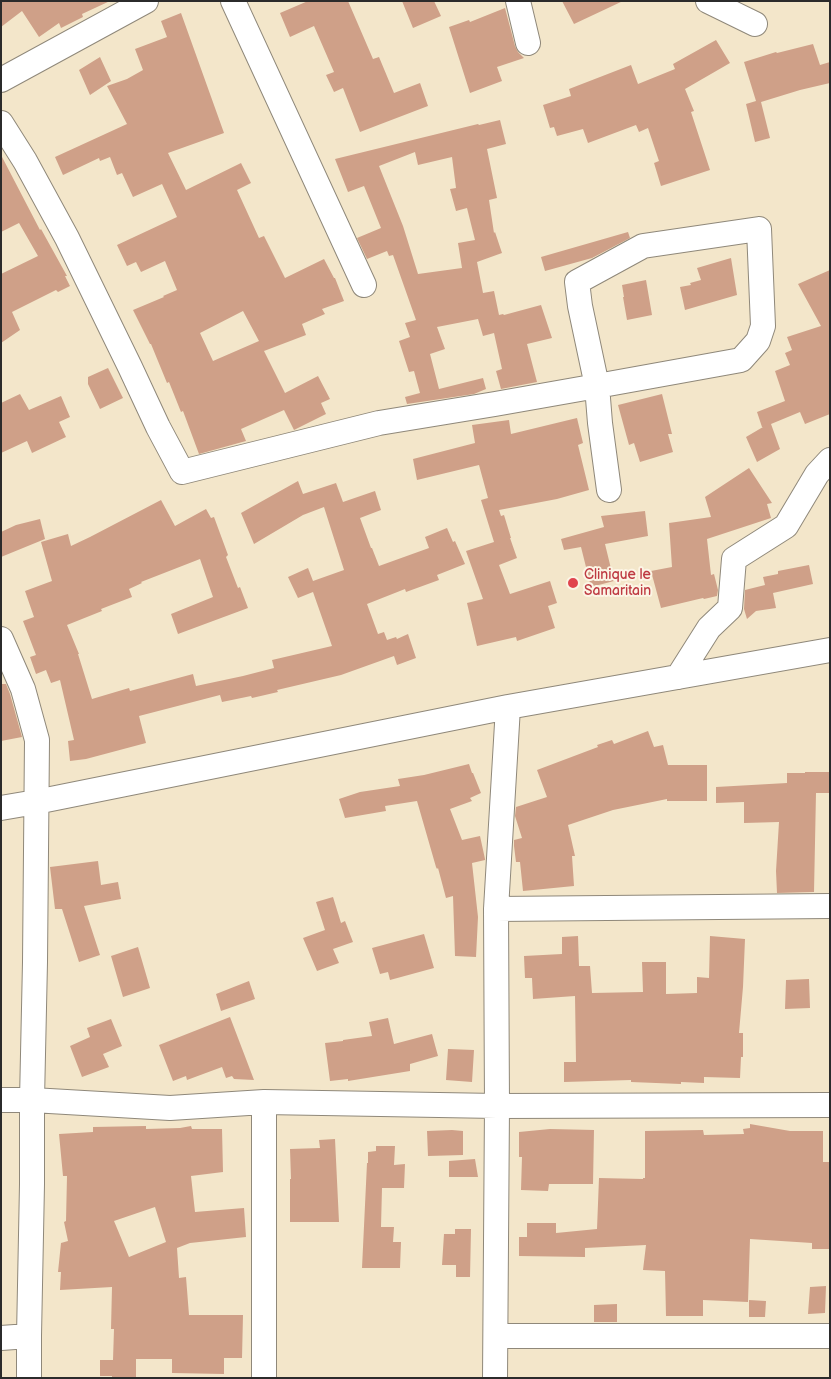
<!DOCTYPE html>
<html>
<head>
<meta charset="utf-8">
<style>
	body { margin:0 }
	#map { position:relative; width:831px; height:1379px; overflow:hidden; background:#f3e6ca; font-family:"Balsamiq Sans",sans-serif }
	canvas { display:block }
	.frame { position:absolute; inset:0; border:2px solid #2b2b2b; pointer-events:none }
</style>
</head>
<body>
<div id="map">
<canvas width="831" height="1379"></canvas>
<div class="frame"></div>
</div>
<script>
const ctx = document.querySelector('canvas').getContext('2d');
ctx.lineJoin = 'round';
function fillPath(path, color) {
  ctx.fillStyle = color;
  ctx.fill(path, 'evenodd');
}
function shape(rows) {
  const path = new Path2D();
  for (const r of rows) {
    path.moveTo(r[0], r[1]);
    for (let i = 2; i < r.length; i += 2) path.lineTo(r[i], r[i + 1]);
  }
  return path;
}
function strokePath(path, color, width, dash) {
  ctx.strokeStyle = color;
  ctx.lineWidth = width;
  ctx.lineCap = dash ? 'butt' : 'round';
  ctx.setLineDash(dash || []);
  ctx.stroke(path);
}
function label(font, color, halo, rows, align = 'center') {
  ctx.font = font + ' "Balsamiq Sans",sans-serif';
  ctx.lineWidth = 4;
  ctx.setLineDash([]);
  ctx.textBaseline = 'middle';
  ctx.strokeStyle = halo;
  ctx.fillStyle = color;
  for (const [text, x, y, turn = 0] of rows) {
    ctx.save();
    ctx.translate(x, y);
    ctx.rotate((+turn || 0) * Math.PI / 180);
    ctx.textAlign = isNaN(turn) ? turn : align;
    if (halo) ctx.strokeText(text, 0, 0);
    ctx.fillText(text, 0, 0);
    ctx.restore();
  }
}
fillPath(shape([
	[1,1,110,1,82,14,83,17,61,28,59,23,39,37,22,11,1,27],
	[308,1,348,1,373,59,379,57,394,93,420,83,428,106,360,132,343,88,334,92,326,75,334,72,314,26,290,37,280,13],
	[402,1,434,1,441,16,413,28],
	[562,1,623,1,574,24],
	[505,8,515,46,518,52,524,58,497,67,502,81,470,93,449,27,469,20,470,22],
	[181,13,224,133,168,153,186,190,241,163,251,183,237,190,259,238,264,236,285,278,324,259,334,278,335,278,344,301,322,309,325,314,302,324,306,335,264,351,285,393,318,376,330,399,321,403,326,414,294,430,284,410,241,429,246,441,199,454,183,411,181,412,169,382,167,383,151,344,150,344,133,310,164,297,163,296,177,290,165,261,141,272,136,262,127,266,117,245,177,217,162,184,133,197,122,173,117,175,110,157,100,161,99,158,63,175,55,157,127,124,107,86,127,79,143,70,135,49,167,37,161,21],
	[243,311,259,341,213,361,200,333],
	[716,40,730,63,685,89,694,111,691,112,710,170,661,186,654,163,659,161,648,128,639,132,636,125,588,143,583,129,557,136,554,127,550,128,543,105,571,96,569,89,631,65,638,84,675,69,673,64],
	[813,44,820,65,830,62,830,83,800,90,761,102,770,138,755,142,746,104,756,101,744,62,776,52,777,53],
	[100,57,111,81,90,95,79,70],
	[500,120,506,144,487,149,497,198,489,200,494,233,495,232,502,253,477,262,483,293,494,291,499,315,503,314,504,315,541,305,552,338,527,344,537,382,501,389,496,371,502,369,494,333,483,336,478,319,437,327,445,349,430,354,439,389,483,378,486,389,474,394,407,404,405,397,420,393,414,371,409,372,399,341,410,337,405,323,416,320,393,255,389,256,387,251,367,259,357,238,381,228,364,186,348,192,335,159,478,124,479,125],
	[415,152,418,165,452,157,456,188,450,189,456,211,467,208,475,240,458,243,462,268,418,274,403,226,379,166],
	[1,155,40,230,41,229,67,276,65,276,70,286,58,292,56,290,12,312,20,330,1,343,1,274,38,256,19,223,1,232],
	[628,232,630,238,592,258,545,271,541,257],
	[731,258,737,295,685,310,680,287,691,285,690,283,701,280,697,268],
	[830,270,830,414,805,424,800,412,771,424,780,449,757,462,746,437,763,427,762,427,757,412,785,401,775,371,790,365,785,353,792,350,787,337,821,326,798,284],
	[646,280,652,315,627,320,623,297,624,297,622,285],
	[108,368,123,398,100,409,88,384,88,377],
	[20,394,29,410,61,396,70,417,59,422,66,437,32,453,27,441,1,453,1,403],
	[662,394,672,434,668,434,673,452,640,462,634,443,629,445,618,405],
	[577,418,583,443,578,445,589,490,557,499,499,510,501,516,504,515,511,538,510,538,517,558,499,565,510,594,550,581,557,603,548,606,555,628,517,641,516,637,477,646,467,603,483,599,466,551,494,542,481,500,488,498,479,465,417,480,413,459,475,443,472,425,509,420,511,434],
	[749,468,772,503,767,504,771,518,707,539,711,575,714,574,718,590,717,596,704,599,703,598,661,608,651,571,672,567,669,523,711,517,705,497],
	[298,481,303,494,336,483,343,502,375,491,381,510,360,518,371,548,372,548,379,566,429,548,425,537,447,528,453,542,455,541,465,564,437,575,439,580,406,592,405,589,367,604,378,634,384,632,387,640,396,637,397,639,408,634,416,658,397,665,394,656,341,675,277,690,278,692,252,698,251,696,222,702,220,695,139,716,146,743,86,759,70,761,68,741,74,740,60,680,51,683,46,670,36,674,30,657,36,655,23,621,34,617,25,591,52,581,41,542,68,534,71,546,90,537,161,500,175,526,206,509,211,518,214,517,228,555,226,557,238,588,240,587,248,608,178,634,171,614,213,597,200,559,141,582,142,583,129,589,132,597,101,609,102,611,67,625,79,654,78,654,92,699,129,688,130,691,193,674,196,686,243,676,274,668,272,660,332,646,313,592,298,598,288,577,308,568,313,581,344,570,324,507,303,515,254,544,241,513],
	[645,511,648,536,605,544,614,581,591,587,581,547,564,550,561,539,604,527,601,516],
	[40,519,45,539,1,557,1,532,16,525],
	[809,565,813,584,773,593,776,608,756,611,747,619,744,609,745,590,765,585,763,577,778,574,778,571],
	[1,684,6,684,10,694,22,737,1,741],
	[648,731,654,747,663,745,668,765,707,765,707,801,667,801,667,799,613,810,568,825,575,856,572,856,574,886,523,891,520,862,516,862,514,846,514,840,522,838,515,816,516,807,547,797,537,770,598,747,597,745,612,740,614,744],
	[469,764,472,773,473,773,481,793,470,798,472,801,450,809,462,840,480,836,485,859,485,860,472,863,478,917,476,957,455,956,453,896,446,898,438,868,437,869,436,867,417,801,385,806,386,811,345,818,339,799,360,792,400,786,398,779,424,775],
	[805,772,830,772,830,793,816,793,814,892,777,893,776,871,779,822,744,823,744,802,716,803,716,787,787,783,787,773,805,773],
	[98,861,101,885,118,882,121,899,84,906,100,955,79,962,62,909,55,909,50,867],
	[333,897,341,923,345,921,353,942,333,949,339,963,317,971,303,938,325,930,316,902],
	[424,934,434,968,390,980,388,972,380,974,372,948],
	[578,936,579,966,590,966,592,993,643,992,642,962,666,962,666,994,697,993,697,977,709,978,710,936,745,939,743,987,739,1033,743,1033,743,1057,741,1057,740,1078,704,1077,704,1083,681,1082,681,1084,631,1082,631,1080,564,1082,564,1062,576,1062,575,996,533,999,532,978,525,978,524,956,562,954,562,937],
	[138,947,150,988,123,997,111,956],
	[809,979,810,1008,785,1009,786,980],
	[249,981,255,999,221,1011,216,994],
	[230,1017,254,1080,234,1079,232,1076,226,1078,222,1067,187,1080,186,1076,173,1081,159,1045],
	[388,1018,394,1044,432,1034,438,1056,410,1064,410,1071,348,1081,348,1079,330,1081,325,1043,343,1041,343,1040,372,1036,369,1022],
	[111,1019,122,1046,103,1054,109,1067,82,1077,70,1046,90,1037,87,1028],
	[448,1049,474,1050,472,1082,446,1080],
	[750,1124,790,1131,823,1131,823,1162,830,1162,830,1249,812,1249,812,1243,750,1239,748,1302,703,1300,703,1316,666,1316,665,1271,643,1270,646,1245,585,1248,585,1257,519,1256,519,1237,527,1237,527,1223,556,1223,556,1233,597,1229,599,1178,643,1179,643,1178,645,1178,645,1131,703,1130,704,1135,744,1134,743,1129,750,1128],
	[146,1126,146,1129,180,1128,191,1126,192,1129,222,1129,223,1172,191,1176,195,1212,244,1208,246,1237,190,1243,177,1248,179,1278,186,1277,189,1315,243,1315,242,1358,224,1358,224,1374,172,1373,172,1359,136,1359,136,1378,112,1378,112,1376,100,1376,100,1360,113,1360,114,1329,111,1329,112,1287,60,1290,61,1272,58,1272,61,1243,68,1241,64,1222,66,1221,67,1176,63,1176,59,1134,93,1132,93,1127],
	[155,1207,166,1242,129,1257,114,1221],
	[550,1129,594,1130,593,1184,549,1184,548,1191,521,1190,522,1157,519,1157,519,1132],
	[452,1130,463,1131,463,1155,428,1156,427,1131],
	[335,1139,339,1222,290,1222,290,1179,291,1179,290,1149,320,1148,319,1140],
	[376,1146,395,1146,394,1165,405,1164,404,1188,382,1188,381,1227,394,1227,393,1242,401,1242,400,1268,362,1268,367,1163,368,1163,368,1152,376,1151],
	[475,1159,478,1177,449,1177,449,1161],
	[455,1229,471,1229,470,1277,456,1277,456,1265,442,1265,444,1234,455,1234],
	[826,1286,825,1313,808,1314,810,1287],
	[749,1300,766,1301,765,1317,749,1317],
	[617,1304,617,1322,594,1322,594,1305]
]), '#cfa088');
const minor = shape([
	[233,1,364,285],
	[518,1,528,43],
	[708,1,755,24],
	[1,80,146,1],
	[1,123,25,161,67,238,130,367,158,427,182,472,379,423,495,404,597,386,741,360,758,341,763,326,759,229,643,246,577,282,580,306,597,386,600,423,609,490],
	[1,639,23,689,37,740,35,962,32,1100,32,1184,29,1336,29,1378],
	[678,677,709,628,730,608,734,559,786,526,817,474,830,460],
	[1,808,36,802,508,707,830,650],
	[496,909,830,906],
	[1,1100,32,1100,170,1108,264,1102,497,1106,830,1105],
	[496,1336,830,1336],
	[1,1338,29,1336],
	[264,1378,264,1102],
	[495,1378,497,1106,496,909,508,707]
]);
strokePath(minor, '#8f887a', 26);
strokePath(minor, '#fff', 24);
for (const [x, y, r, color] of [
	[573,583,6,"#e0444e"]
]) {
  const dot = new Path2D();
  dot.arc(x, y, r, 0, 2 * Math.PI);
  ctx.fillStyle = color;
  ctx.fill(dot);
  strokePath(dot, '#fcf5e5', 2);
}
label('14px', '#be3a42', '#fcf5e5', [
	["Clinique le",584,575],
	["Samaritain",584,591]
], 'left');
</script>
</body>
</html>
